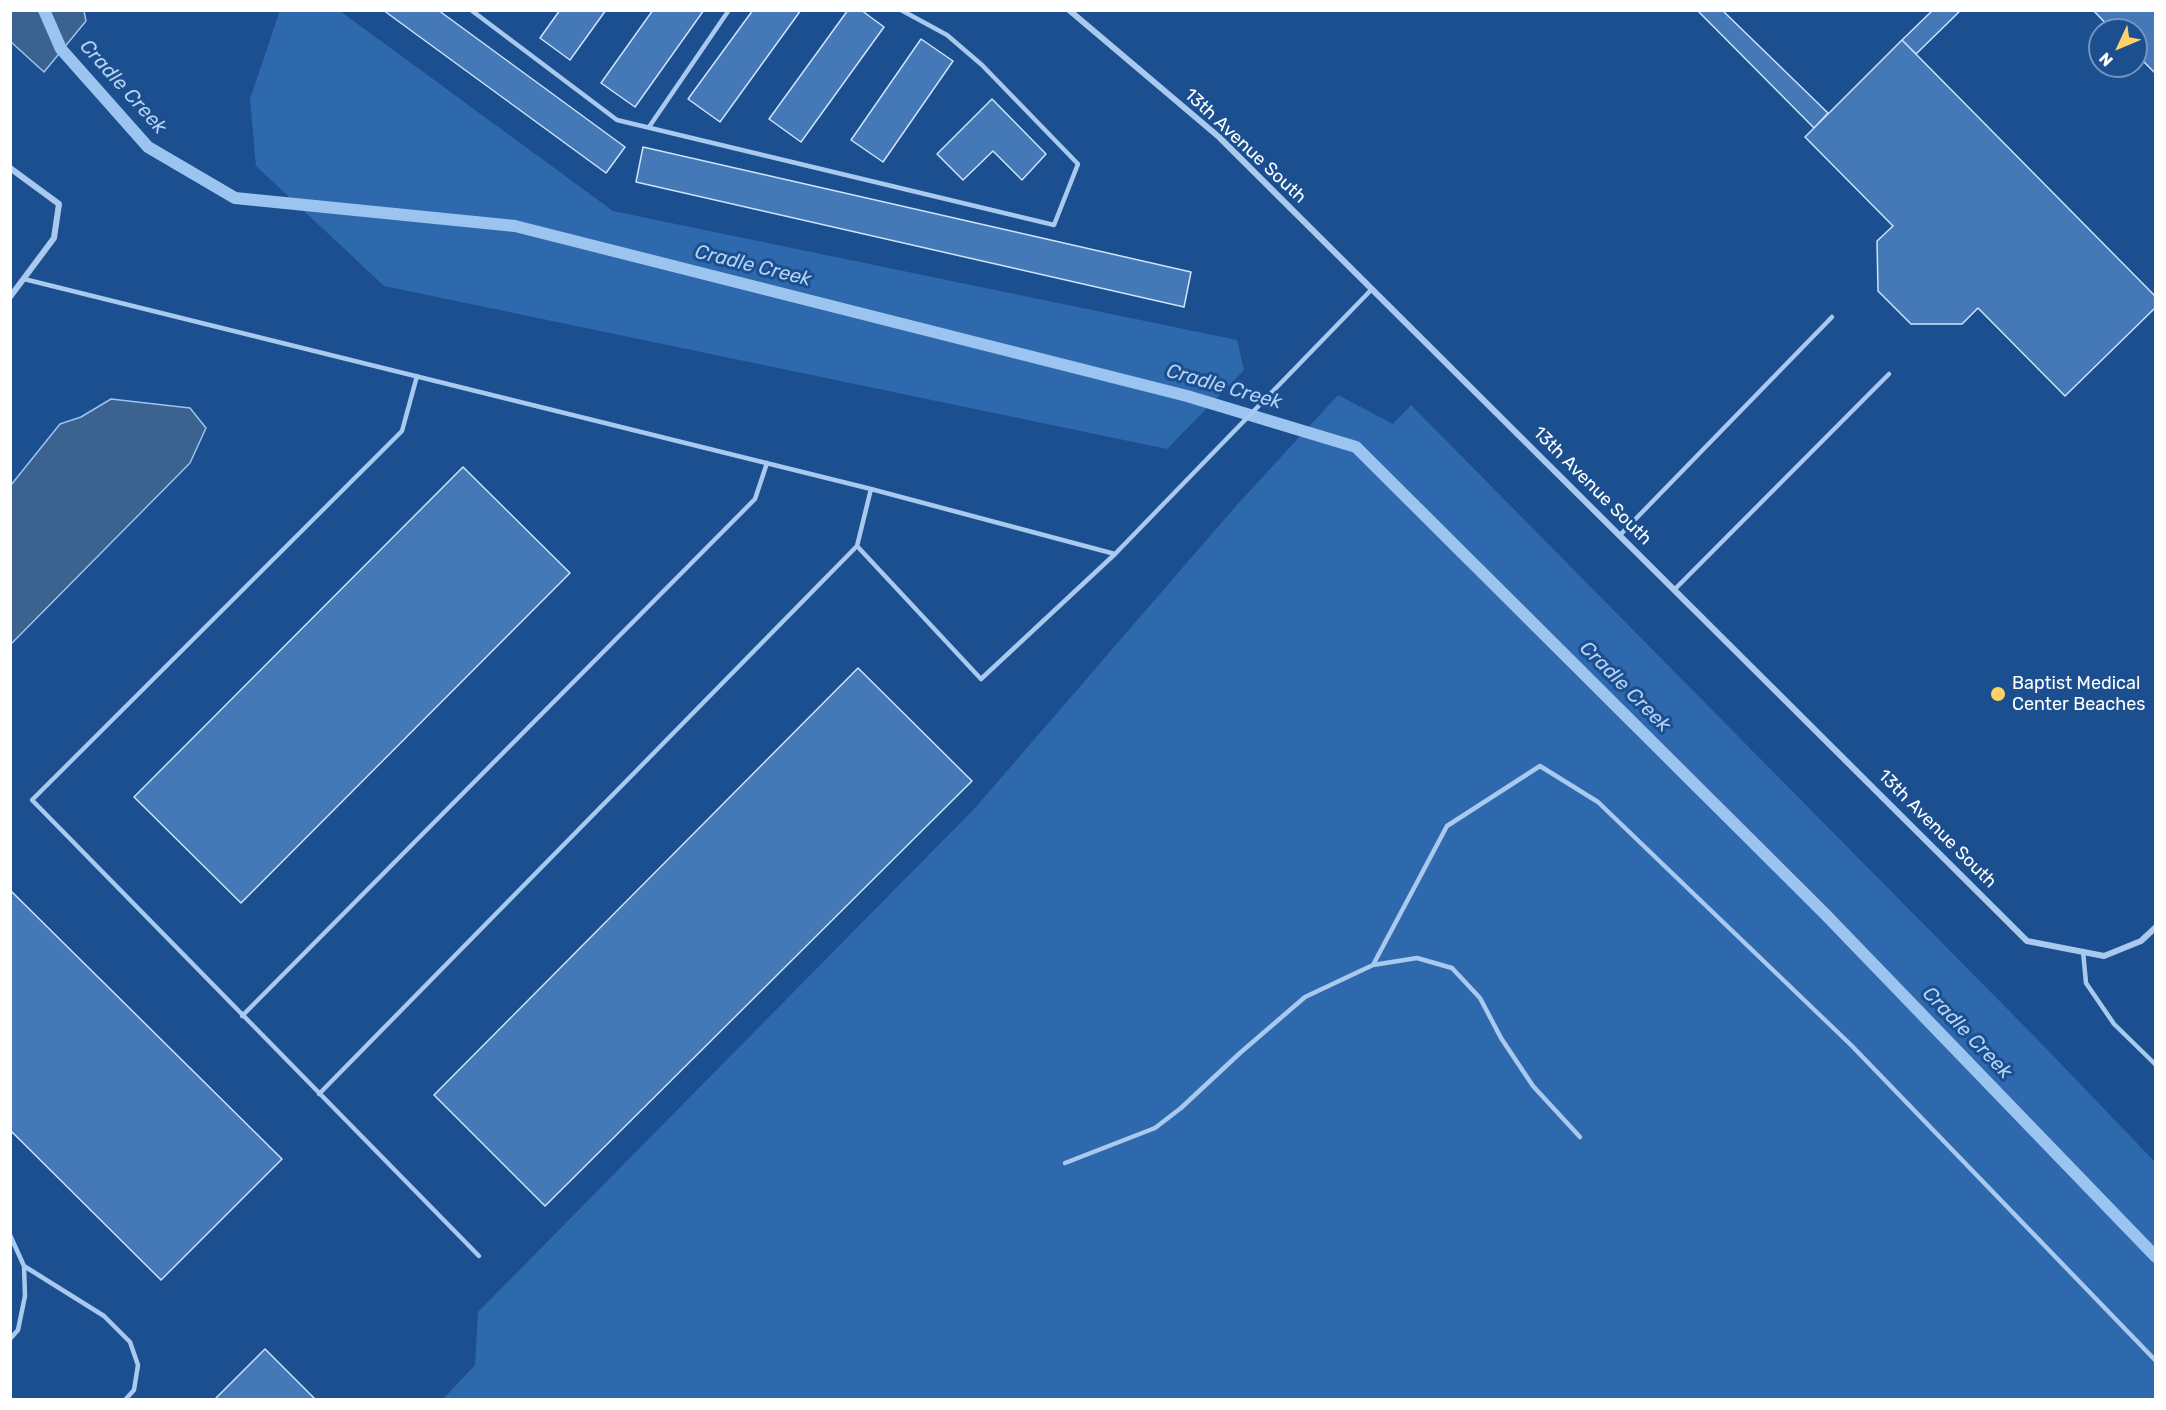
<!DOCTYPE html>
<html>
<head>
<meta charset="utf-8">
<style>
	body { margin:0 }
	#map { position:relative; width:2166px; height:1410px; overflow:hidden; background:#1b4f8f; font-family:Rubik,sans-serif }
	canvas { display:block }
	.frame { position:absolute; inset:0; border:12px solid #fff; pointer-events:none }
	.north { position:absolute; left:2088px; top:18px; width:60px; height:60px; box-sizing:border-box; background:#1b4f8f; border:2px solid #7695bc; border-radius:50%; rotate:226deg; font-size:16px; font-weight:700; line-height:24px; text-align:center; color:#fff }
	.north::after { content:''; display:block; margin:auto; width:21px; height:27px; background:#ffd166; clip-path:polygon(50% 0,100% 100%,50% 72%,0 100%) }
</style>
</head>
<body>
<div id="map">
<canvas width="2166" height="1410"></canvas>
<div class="frame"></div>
<div class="north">N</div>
</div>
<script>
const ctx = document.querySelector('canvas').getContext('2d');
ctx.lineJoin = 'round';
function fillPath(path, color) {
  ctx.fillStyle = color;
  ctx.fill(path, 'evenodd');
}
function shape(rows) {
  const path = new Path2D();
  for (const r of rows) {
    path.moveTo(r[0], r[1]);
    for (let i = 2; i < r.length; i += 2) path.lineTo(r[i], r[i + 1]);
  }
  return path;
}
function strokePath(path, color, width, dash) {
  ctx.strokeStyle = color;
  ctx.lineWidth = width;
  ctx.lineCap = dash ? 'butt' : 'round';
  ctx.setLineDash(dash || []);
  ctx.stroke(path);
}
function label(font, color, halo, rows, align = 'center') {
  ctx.font = font + ' Rubik,sans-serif';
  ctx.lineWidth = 6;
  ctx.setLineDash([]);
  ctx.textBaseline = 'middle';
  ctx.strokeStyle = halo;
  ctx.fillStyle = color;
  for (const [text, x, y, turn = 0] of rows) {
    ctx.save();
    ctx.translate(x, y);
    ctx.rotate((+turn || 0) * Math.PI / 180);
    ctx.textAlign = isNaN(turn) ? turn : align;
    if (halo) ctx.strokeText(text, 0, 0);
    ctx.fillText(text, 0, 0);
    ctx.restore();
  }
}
fillPath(shape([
	[280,10,340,11,613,211,1237,340,1244,370,1167,449,384,286,256,166,250,99],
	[1338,395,1393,424,1411,405,2038,1040,2155,1162,2155,1399,442,1400,475,1365,478,1312,975,808,1235,507]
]), '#2e69ad');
const water = shape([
	[10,11,84,11,86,21,44,72,11,42,10,11],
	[111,399,190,408,206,428,190,463,11,644,11,485,60,424,81,417,111,399]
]);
fillPath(water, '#3c6290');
strokePath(water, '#9cc4f0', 1.5);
strokePath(shape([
	[44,10,61,49,148,147,235,198,515,226,1187,396,1356,447,1825,914,2156,1257]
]), '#9cc4f0', 12);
const building = shape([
	[383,10,438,10,625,147,606,173,383,10],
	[560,10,606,10,570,60,540,38,560,10],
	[653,10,704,10,635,107,601,83,653,10],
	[753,10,801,10,720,122,688,99,753,10],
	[848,10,861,10,884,27,801,142,769,119,848,10],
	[1697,10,1722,10,1828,113,1814,128,1697,10],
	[1933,10,1961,10,1916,54,1902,40,1933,10],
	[2093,10,2156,10,2156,74,2136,54,2136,30,2112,30,2093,10],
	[921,39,953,61,883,162,851,140,921,39],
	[1902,40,2156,297,2156,307,2065,396,1978,308,1962,324,1911,324,1878,291,1877,241,1893,226,1805,137,1902,40],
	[992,99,1046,154,1022,180,993,151,963,180,937,154,992,99],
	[643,147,1191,272,1184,307,636,182,643,147],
	[463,467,570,573,241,903,134,797,463,467],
	[858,668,972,781,545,1206,434,1095,858,668],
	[10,890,282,1159,161,1280,10,1130,10,890],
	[265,1349,316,1400,214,1400,265,1349]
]);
fillPath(building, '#4478b7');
strokePath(building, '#cfe3fa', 1.5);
strokePath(shape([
	[471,10,617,120,1054,225,1078,164,982,65,947,35,901,10],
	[649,127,729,10],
	[24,279,871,489,1115,554,1372,289],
	[417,376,402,431,32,800,479,1256],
	[871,489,857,546,981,679,1115,554],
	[1620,535,1832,317],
	[1675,589,1889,374],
	[2083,951,2086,983,2114,1024,2156,1065],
	[1373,965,1447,826,1540,766,1598,802,1852,1046,2156,1361],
	[242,1016,755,499,767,463],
	[319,1094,857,546],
	[1065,1163,1155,1128,1181,1108,1240,1053,1305,997,1373,965,1417,958,1452,968,1480,998,1501,1038,1533,1086,1580,1137],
	[10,1235,24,1266,25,1296,18,1330,10,1339],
	[24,1266,104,1316,130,1342,138,1365,134,1390,125,1400]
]), '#a9c9ee', 4.5);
strokePath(shape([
	[1069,10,1219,137,2027,941,2104,956,2141,941,2156,927],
	[10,168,59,204,54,238,10,297]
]), '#a9c9ee', 6);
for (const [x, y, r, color] of [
	[1998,694,8,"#ffd166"]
]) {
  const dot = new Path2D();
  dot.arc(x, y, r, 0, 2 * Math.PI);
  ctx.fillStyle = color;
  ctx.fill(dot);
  strokePath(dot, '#1b4f8f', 2);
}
label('18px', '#fff', '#1b4f8f', [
	["13th Avenue South",1245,146,43],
	["13th Avenue South",1592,486,45],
	["13th Avenue South",1937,829,45]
]);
label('18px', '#fff', '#1b4f8f', [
	["Baptist Medical",2012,684],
	["Center Beaches",2012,705]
], 'left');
label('italic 20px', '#b5d3f5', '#1b4f8f', [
	["Cradle Creek",123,87,48],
	["Cradle Creek",753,266,14],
	["Cradle Creek",1224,387,16],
	["Cradle Creek",1625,687,45],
	["Cradle Creek",1967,1033,46]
]);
</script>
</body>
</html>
